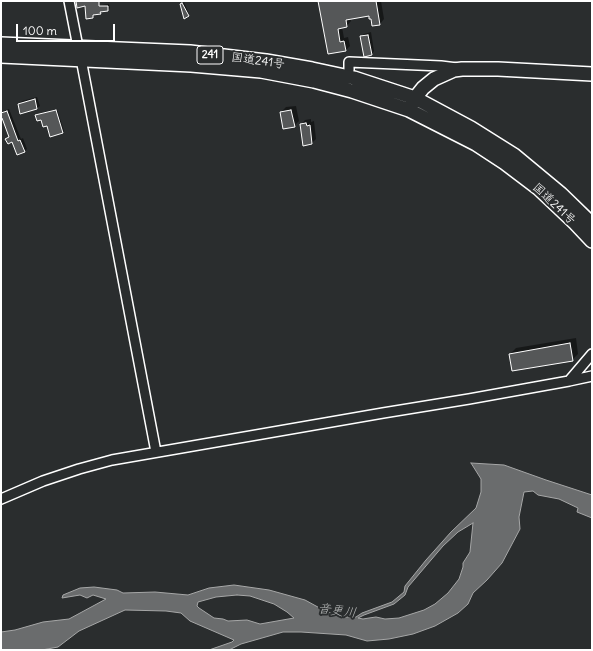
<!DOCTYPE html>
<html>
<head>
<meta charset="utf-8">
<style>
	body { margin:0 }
	#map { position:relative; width:593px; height:651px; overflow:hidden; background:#2a2d2e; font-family:Delius,sans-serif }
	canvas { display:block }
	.frame { position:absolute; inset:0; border:2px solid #fff; pointer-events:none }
	.scale { position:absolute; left:16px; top:24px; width:99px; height:18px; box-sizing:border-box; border:2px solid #fff; border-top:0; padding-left:5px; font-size:12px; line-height:14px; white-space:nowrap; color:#fff; -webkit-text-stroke:3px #2a2d2e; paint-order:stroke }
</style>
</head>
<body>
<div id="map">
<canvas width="593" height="651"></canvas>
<div class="frame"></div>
<div class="scale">100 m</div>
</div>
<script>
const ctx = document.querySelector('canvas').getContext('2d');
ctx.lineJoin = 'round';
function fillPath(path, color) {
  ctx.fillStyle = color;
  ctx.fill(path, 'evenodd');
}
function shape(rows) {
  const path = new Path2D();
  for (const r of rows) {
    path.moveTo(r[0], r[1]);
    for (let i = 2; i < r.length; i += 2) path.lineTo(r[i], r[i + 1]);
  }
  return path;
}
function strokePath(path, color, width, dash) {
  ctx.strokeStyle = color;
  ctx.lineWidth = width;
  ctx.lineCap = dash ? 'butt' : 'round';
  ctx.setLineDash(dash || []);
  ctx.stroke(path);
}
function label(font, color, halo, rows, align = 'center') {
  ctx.font = font + ' Delius,"Klee One",sans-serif';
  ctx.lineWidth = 4;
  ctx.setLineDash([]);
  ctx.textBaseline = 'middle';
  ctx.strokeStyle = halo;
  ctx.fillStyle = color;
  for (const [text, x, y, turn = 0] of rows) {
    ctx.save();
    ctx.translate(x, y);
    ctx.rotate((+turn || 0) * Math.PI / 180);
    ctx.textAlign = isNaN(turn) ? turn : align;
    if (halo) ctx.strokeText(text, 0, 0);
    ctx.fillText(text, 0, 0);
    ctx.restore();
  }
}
const water = shape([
	[471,463,504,465,546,480,592,495,592,518,577,512,578,508,559,499,538,495,533,491,524,492,519,517,520,529,502,563,487,580,473,593,468,604,458,613,435,626,413,634,389,639,367,641,346,635,301,632,283,632,241,644,229,650,209,650,232,642,234,640,190,621,181,613,166,611,125,610,79,631,58,647,42,650,1,650,1,632,15,630,43,622,69,619,106,599,93,595,87,598,80,595,62,598,63,595,80,588,94,587,117,590,123,593,155,592,188,595,209,588,234,585,269,590,305,600,327,612,343,617,356,617,362,613,392,602,404,592,405,586,426,560,451,532,476,508,481,492,481,479,471,463],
	[473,523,470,552,463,563,463,567,459,579,448,593,435,604,424,610,399,618,385,619,376,617,369,618,363,619,358,618,364,615,394,604,405,595,408,587,443,546,458,532,473,523],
	[237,595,250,596,274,604,287,612,294,618,260,624,247,620,228,621,223,619,214,618,199,608,197,606,198,602,216,597,237,595]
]);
fillPath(water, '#6a6c6d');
strokePath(water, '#a6a7a7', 1);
fillPath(shape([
	[319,1,381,1,384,19,380,24,373,25,371,18,370,15,351,18,351,21,347,26,342,27,344,38,348,37,350,46,346,50,328,53],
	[184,2,189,14,188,15,181,4],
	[109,4,110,8,108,10,103,11,100,13,95,14,95,15,93,17,88,7],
	[371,32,374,51,372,54,361,36,364,34],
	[37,97,40,106,37,108,19,104,22,101],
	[296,106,299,121,294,126,281,112,286,107],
	[9,109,21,139,23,138,27,149,25,151,12,141,7,139,10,136,1,114,4,111],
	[57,109,64,131,63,132,50,136,48,125,42,118,36,116,37,114],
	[311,119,311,122,314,121,316,139,312,143,301,125,305,120],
	[576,338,578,354,572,360,510,354,516,348]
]), '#0007');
const building = shape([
	[76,1,99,1,99,6,108,6,108,11,100,12,101,14,93,15,93,18,86,19,85,6,77,8,76,1],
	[318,1,376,1,380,25,372,26,371,19,369,19,369,16,346,20,347,27,338,29,340,42,344,41,346,51,328,54,318,1],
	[182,3,189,16,184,19,180,4,182,3],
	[368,35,372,55,364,57,360,36,368,35],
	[35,99,37,109,20,114,18,104,35,99],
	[56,110,63,133,50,137,47,126,43,127,41,120,37,121,35,115,56,110],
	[291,110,295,127,283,129,280,112,291,110],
	[7,111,18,141,20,140,25,152,17,155,12,142,8,144,5,139,9,137,2,118,1,118,1,113,7,111],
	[306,123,307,126,310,125,312,144,303,146,300,124,306,123],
	[570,343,573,361,512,371,509,354,570,343]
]);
fillPath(building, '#555758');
strokePath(building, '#fff', 1);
const minor = shape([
	[69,1,78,47,81,59,156,452],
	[349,70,349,62,441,66,457,68],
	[569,381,592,376],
	[1,499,43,481,79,469,112,460,383,413,469,399,569,381,592,354]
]);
const highway = shape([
	[1,44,190,52,266,61,312,69,354,78,415,98,471,128,514,155,561,194,592,224],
	[1,56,191,65,261,71,314,81,352,91,409,110,476,144,505,163,538,188,575,223,592,241],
	[412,104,415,98,423,88,434,79,454,70,462,69,498,69,592,74]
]);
strokePath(minor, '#fff', 12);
strokePath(highway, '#fff', 16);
strokePath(minor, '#2a2d2e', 9);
strokePath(highway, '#2a2d2e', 13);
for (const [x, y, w] of [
	[210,55,26]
]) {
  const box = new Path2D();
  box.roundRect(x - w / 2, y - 9, w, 18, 3);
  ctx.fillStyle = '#2a2d2e';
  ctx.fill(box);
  strokePath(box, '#fff', 1);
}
label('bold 11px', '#fff', null, [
	["241",210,55]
]);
label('12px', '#fff', '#2a2d2e', [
	["国道241号",258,61,8],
	["国道241号",554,204,43]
]);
label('italic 13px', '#b4b6b6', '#2a2d2e', [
	["音更川",337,611,7]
]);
</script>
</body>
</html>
